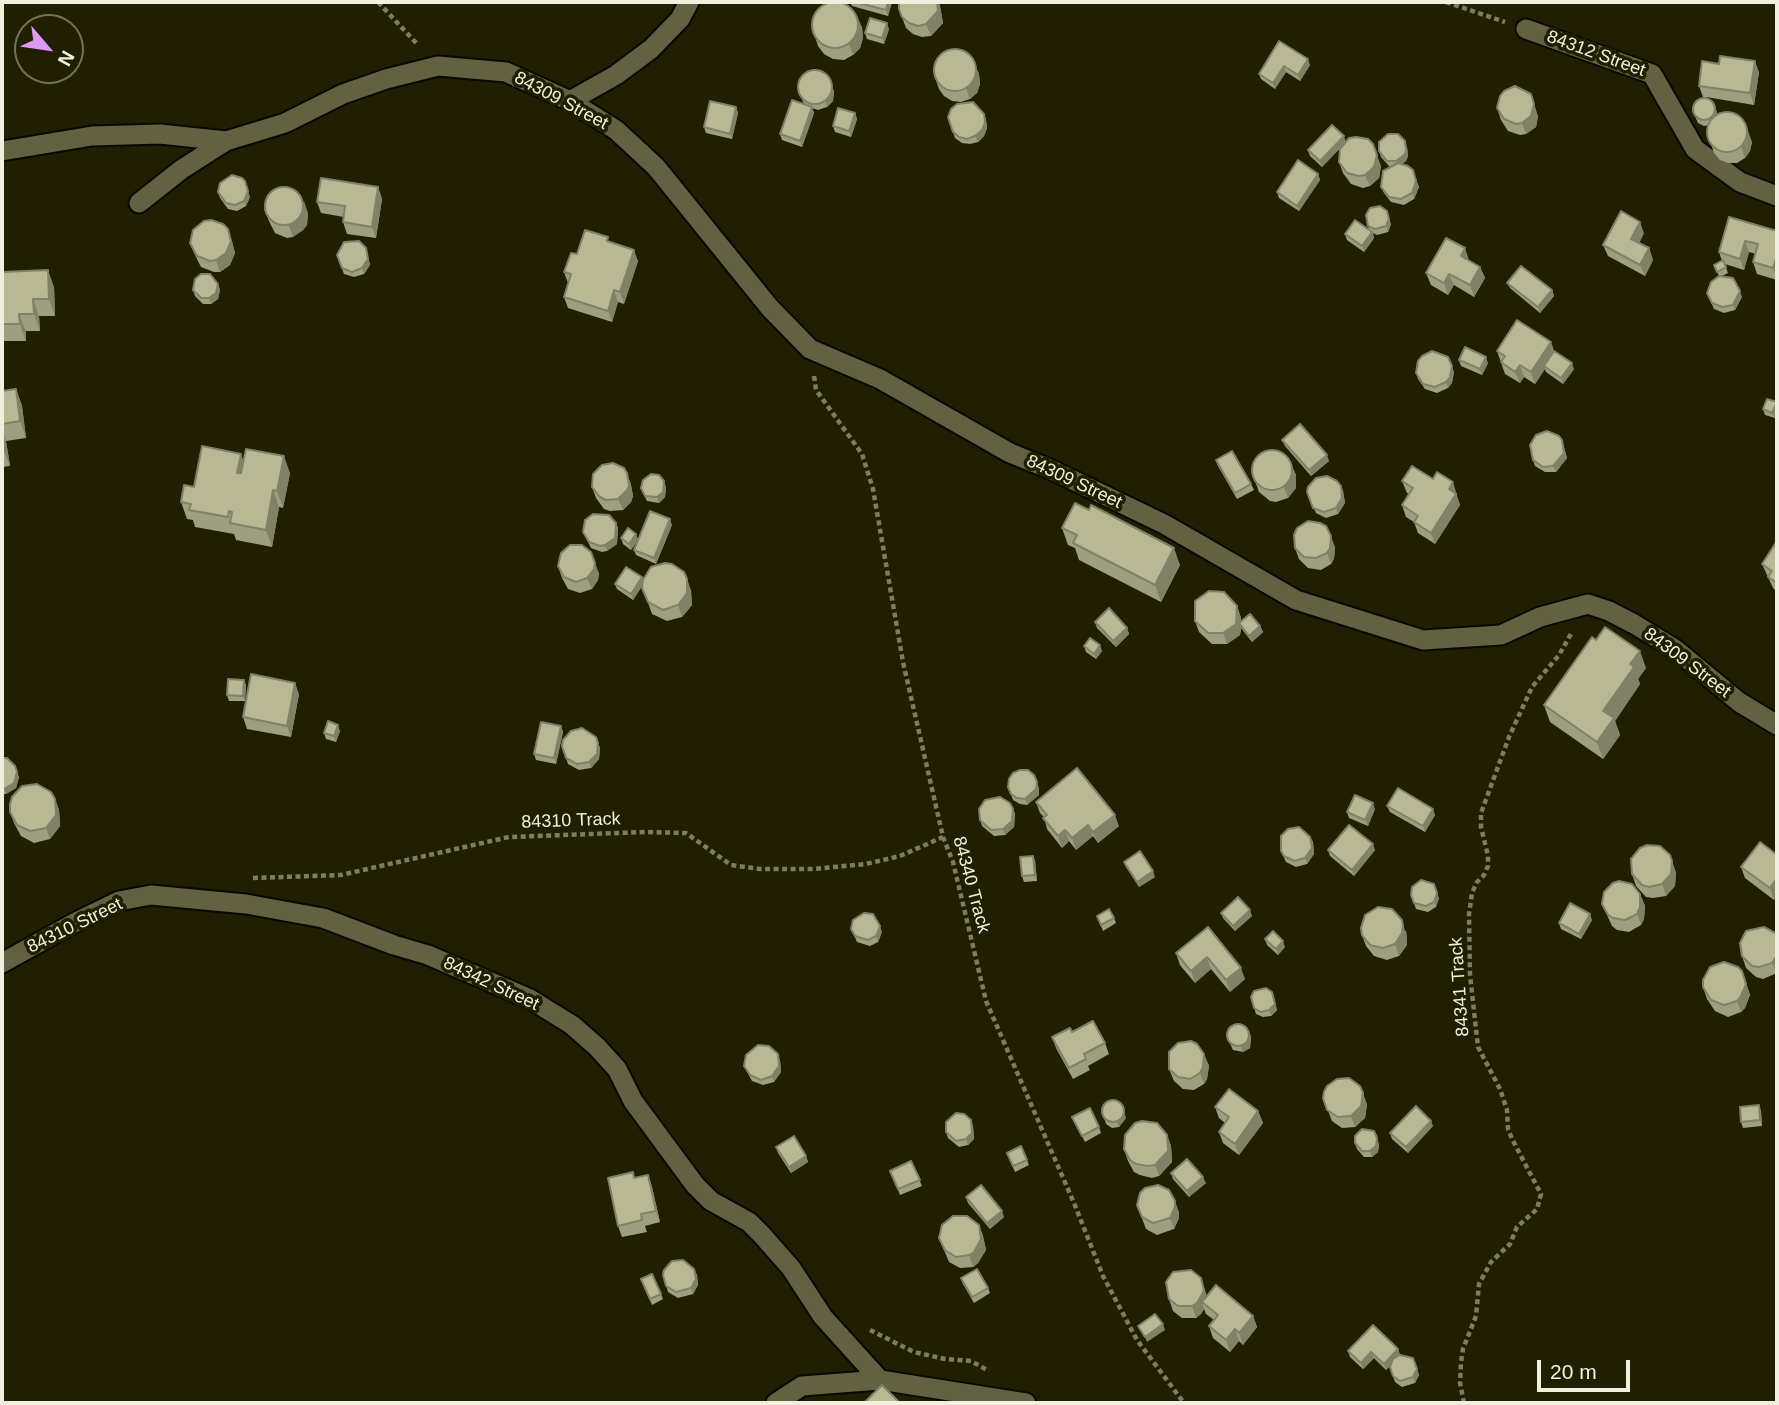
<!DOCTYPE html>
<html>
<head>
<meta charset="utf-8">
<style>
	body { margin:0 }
	#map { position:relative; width:1779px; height:1405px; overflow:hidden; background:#201f01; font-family:Arial,sans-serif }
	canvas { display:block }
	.frame { position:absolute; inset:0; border:4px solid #eff0de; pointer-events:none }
	.north { position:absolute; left:14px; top:14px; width:70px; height:70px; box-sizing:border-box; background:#201f01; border:2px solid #737359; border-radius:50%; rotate:119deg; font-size:19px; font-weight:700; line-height:28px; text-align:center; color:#eff0de }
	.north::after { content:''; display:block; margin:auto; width:24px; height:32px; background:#dd99f3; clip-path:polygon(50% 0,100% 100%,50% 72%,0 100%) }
	.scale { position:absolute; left:1537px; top:1360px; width:93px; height:32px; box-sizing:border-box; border:4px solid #eff0de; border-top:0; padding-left:9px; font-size:21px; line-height:24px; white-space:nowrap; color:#eff0de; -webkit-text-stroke:5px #201f01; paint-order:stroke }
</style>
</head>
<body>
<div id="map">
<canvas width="1779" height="1405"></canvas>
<div class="frame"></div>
<div class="north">N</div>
<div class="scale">20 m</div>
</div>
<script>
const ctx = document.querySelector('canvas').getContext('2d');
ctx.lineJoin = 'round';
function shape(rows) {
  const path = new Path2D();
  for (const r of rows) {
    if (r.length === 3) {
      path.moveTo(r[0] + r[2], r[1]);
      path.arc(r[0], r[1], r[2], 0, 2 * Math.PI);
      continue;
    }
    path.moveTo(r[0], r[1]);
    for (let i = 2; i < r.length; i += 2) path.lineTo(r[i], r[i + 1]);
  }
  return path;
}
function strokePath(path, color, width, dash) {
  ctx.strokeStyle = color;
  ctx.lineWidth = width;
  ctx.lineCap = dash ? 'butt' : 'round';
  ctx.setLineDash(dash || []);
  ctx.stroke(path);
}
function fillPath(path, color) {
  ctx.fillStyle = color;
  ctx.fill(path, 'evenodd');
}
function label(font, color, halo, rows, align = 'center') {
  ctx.font = font + ' Arial,sans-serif';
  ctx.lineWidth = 7;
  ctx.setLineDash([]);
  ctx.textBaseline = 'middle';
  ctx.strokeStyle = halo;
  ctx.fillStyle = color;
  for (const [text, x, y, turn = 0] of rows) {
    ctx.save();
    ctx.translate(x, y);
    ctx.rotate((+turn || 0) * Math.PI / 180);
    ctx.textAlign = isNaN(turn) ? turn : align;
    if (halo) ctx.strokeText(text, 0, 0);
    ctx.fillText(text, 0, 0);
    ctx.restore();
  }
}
const minor = shape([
	[1526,29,1652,74,1695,149,1740,182,1777,196],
	[570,101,616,75,651,49,680,19,689,2],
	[2,151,92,136,160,134,226,141],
	[139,203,182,169,226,141,285,123,343,94,386,79,438,66,506,72,570,101,616,130,656,167,770,308,810,349,880,379,1010,453,1052,470,1164,524,1296,600,1423,640,1501,635,1540,617,1588,604,1609,611,1634,624,1675,649,1739,702,1777,725],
	[2,963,76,922,119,901,151,895,246,904,323,918,394,945,428,955,530,999,572,1025,597,1047,617,1069,633,1101,695,1185,711,1201,749,1222,762,1235,791,1268,823,1317,880,1380],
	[776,1403,802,1386,880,1380,1026,1403]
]);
strokePath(minor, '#0a0800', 23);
strokePath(shape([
	[378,2,418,45],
	[1446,2,1505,22],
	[814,376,816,390,862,454,873,489,903,662,943,837,953,862,986,1001,1074,1203,1103,1276,1137,1340,1184,1403],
	[253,878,341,875,509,837,646,832,686,833,731,865,760,869,813,869,866,864,900,856,943,837],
	[870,1330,914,1352,945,1359,971,1361,989,1371],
	[1464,1403,1460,1383,1461,1362,1463,1349,1476,1316,1479,1284,1491,1262,1510,1244,1517,1227,1537,1209,1541,1194,1512,1139,1508,1129,1507,1110,1500,1089,1478,1047,1470,975,1469,914,1472,893,1477,882,1484,875,1488,866,1488,856,1481,827,1481,813,1509,737,1532,687,1559,655,1571,634]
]), '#7d7c64', 4.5, [5, 3.5]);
strokePath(minor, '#626142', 19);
fillPath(shape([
	[850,2,892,2,888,16,852,6],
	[899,2,939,2,943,23,931,36,922,37,913,34,906,28,899,9],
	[862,27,863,38,860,48,853,55,844,60,833,59,824,54,818,46,814,34],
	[889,29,884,44,867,39,865,33],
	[1279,41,1310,65,1300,81,1286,72,1275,89,1261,79,1259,74],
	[974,63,979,74,980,84,977,93,970,99,961,102,952,101,944,96,939,89,935,77],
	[1759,72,1754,105,1706,97,1717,112,1716,116,1752,142,1750,151,1745,158,1737,163,1728,163,1720,160,1714,153,1710,141,1709,125,1704,126,1698,123,1695,116,1692,111,1705,97,1703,97,1699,86],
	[830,78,834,92,833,101,827,107,818,110,812,108,814,113,802,147,782,140,780,134,807,106,803,102,799,88],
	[736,107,738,113,732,139,706,133,704,127],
	[1497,108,1538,116,1536,127,1526,134,1520,135,1508,131,1501,120],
	[855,113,857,119,851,137,835,132,833,126],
	[984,114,986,120,987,128,984,136,978,142,970,144,962,143,955,138,948,117],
	[1346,142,1322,167,1310,156,1308,150],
	[1407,147,1408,156,1406,161,1402,164,1413,170,1419,187,1414,199,1404,205,1391,202,1384,193,1381,187,1391,166,1389,166,1381,157,1379,151],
	[1339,162,1381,166,1379,178,1370,186,1363,188,1351,184,1343,173],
	[1318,174,1320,180,1299,211,1279,198,1277,192],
	[378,187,382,199,376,238,347,234,343,222,344,217,321,213,317,202],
	[218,192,250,197,246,206,237,211,228,209,220,198],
	[264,209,308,213,307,225,303,230,293,237,287,238,275,233,269,221],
	[1729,217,1777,231,1777,280,1757,274,1753,262,1756,254,1749,252,1744,270,1725,264,1728,273,1722,276,1742,297,1735,310,1724,313,1714,309,1707,293,1719,276,1714,265,1722,261,1719,252],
	[1391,224,1388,232,1377,235,1373,233,1374,238,1364,252,1347,240,1345,234,1369,230,1368,226],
	[1644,233,1639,243,1649,248,1653,260,1645,276,1608,256,1603,245],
	[232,241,235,253,230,265,220,272,214,272,201,267,195,255,190,243],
	[610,242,638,261,624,304,618,302,612,322,568,308,564,297,568,283,564,272],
	[366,248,370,265,364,274,354,277,344,274,337,255],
	[1469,260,1480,267,1485,278,1474,297,1454,285,1448,295,1431,285,1426,273],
	[2,272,54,287,55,316,39,316,40,331,26,331,26,341,2,341],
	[1507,283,1552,290,1554,296,1540,313,1510,288],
	[218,284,220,290,218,299,211,304,203,304,195,296,193,290],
	[1497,351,1554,351,1574,369,1563,384,1546,372,1545,369,1535,384,1524,377,1520,383,1505,374],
	[1459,360,1488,363,1482,375,1461,366],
	[1454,372,1452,383,1448,388,1437,393,1425,389,1418,379,1416,373],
	[16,389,22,406,26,438,6,441,10,466,2,467,2,391],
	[1777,402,1775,418,1765,415,1763,409],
	[1282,440,1329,461,1311,476,1285,446],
	[1562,440,1567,458,1556,472,1545,472,1535,466,1533,460],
	[244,460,290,473,283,508,279,507,272,547,236,540,234,534,195,527,193,520,187,519,181,502,194,487],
	[1216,460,1251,484,1254,490,1237,499,1218,466],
	[1291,464,1296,475,1296,488,1288,498,1276,502,1270,501,1259,492,1255,481],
	[627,473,631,485,633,496,631,502,623,510,610,511,604,509,596,498,592,487],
	[1402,481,1457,493,1456,495,1460,505,1435,544,1418,533,1414,522,1406,517,1402,505,1409,494,1407,493],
	[1341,486,1343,491,1345,503,1338,514,1326,518,1316,513,1307,492],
	[666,487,665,497,659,503,647,501,641,488],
	[616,523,618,528,617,544,607,551,602,552,591,548,583,532],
	[672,525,656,564,636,555,634,550],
	[1062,528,1180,565,1161,602,1079,560,1075,548,1068,545],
	[636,534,638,540,631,550,623,544,621,538],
	[1777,541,1777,592,1773,588,1762,564],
	[1335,547,1334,559,1331,564,1321,570,1308,568,1299,559,1295,548],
	[591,552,599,574,598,580,592,589,580,593,568,589,562,578,558,566],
	[642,577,643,580,691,590,692,605,682,617,667,621,652,614,642,586,633,600,617,589,615,584],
	[1237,606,1241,618,1241,621,1260,626,1263,632,1252,642,1241,628,1240,635,1227,644,1212,644,1199,632,1195,621],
	[1095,622,1127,628,1129,634,1116,647,1097,628],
	[1084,646,1102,651,1096,659,1086,652],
	[1646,668,1638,679,1640,684,1615,721,1620,735,1603,759,1550,722,1544,705],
	[244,680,246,685,245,701,229,701,227,695],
	[299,694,291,737,247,729,243,717],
	[561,726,563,732,556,764,536,760,534,754],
	[340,731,336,742,326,739,324,733],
	[596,737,600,748,599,759,591,768,579,770,568,764,562,746],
	[2,758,19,777,16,788,6,794,2,794],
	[1008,787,1039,788,1039,795,1027,805,1020,804,1013,800],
	[55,799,59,810,60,826,50,839,34,843,21,836,14,823,10,812],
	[1036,802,1119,826,1098,843,1093,836,1076,850,1069,841,1062,848,1047,829,1044,817,1040,813],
	[1387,806,1435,815,1425,832,1390,812],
	[1013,809,1015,814,1014,827,1005,835,994,836,982,826,980,820],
	[1375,809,1368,826,1349,818,1347,812],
	[1310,837,1313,842,1314,854,1307,864,1296,867,1286,862,1281,851],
	[1328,850,1375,850,1354,876,1330,856],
	[1670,855,1676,873,1675,886,1666,896,1653,898,1646,897,1636,886,1632,874],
	[1777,855,1774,900,1745,878,1741,867],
	[1033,856,1035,861,1037,881,1024,882,1022,876],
	[1124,862,1155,877,1139,887,1126,867],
	[1640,894,1645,906,1644,919,1641,925,1629,932,1617,930,1612,926,1602,904],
	[1411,895,1439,898,1436,907,1428,912,1416,909],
	[1221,913,1252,916,1235,931,1223,918],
	[1097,916,1114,918,1116,923,1103,931],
	[1592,920,1581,939,1561,929,1559,923],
	[1208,927,1245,979,1230,992,1211,969,1195,983,1180,965,1176,953],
	[851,929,882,932,878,942,870,946,857,942],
	[1406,931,1407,938,1407,945,1399,956,1387,960,1374,956,1366,946,1362,935],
	[1777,936,1777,973,1763,979,1756,977,1746,968,1742,956],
	[1265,939,1285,947,1278,955,1267,945],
	[1742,971,1750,995,1745,1008,1741,1012,1728,1017,1715,1011,1707,999,1703,987],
	[1272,992,1277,1010,1271,1016,1263,1017,1256,1014,1251,997],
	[1249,1031,1251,1037,1250,1048,1243,1052,1233,1050,1227,1037],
	[1072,1032,1105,1043,1109,1054,1088,1066,1090,1070,1073,1079,1056,1048,1052,1037],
	[1204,1054,1209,1066,1207,1079,1204,1084,1194,1090,1183,1089,1174,1081,1169,1069],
	[780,1060,781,1072,774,1082,763,1085,752,1081,744,1066],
	[1323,1098,1367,1104,1365,1118,1355,1127,1342,1128,1332,1121],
	[1759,1105,1761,1111,1762,1126,1743,1128,1741,1122],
	[1215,1107,1258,1111,1263,1123,1239,1155,1223,1143,1219,1132,1225,1123,1219,1118],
	[1102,1111,1126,1118,1119,1127,1112,1128,1106,1124],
	[1072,1117,1099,1127,1101,1133,1085,1142],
	[971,1120,973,1126,974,1139,968,1145,959,1147,948,1138,946,1132],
	[1433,1126,1408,1153,1392,1139,1390,1133],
	[1167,1135,1171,1146,1172,1162,1159,1176,1152,1178,1140,1175,1134,1172,1128,1161,1124,1149],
	[1355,1143,1379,1144,1378,1152,1372,1157,1364,1157,1357,1149],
	[1021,1146,1029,1165,1015,1172,1007,1153],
	[776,1147,806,1156,808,1162,791,1173,778,1153],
	[911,1161,922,1186,900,1195,890,1171],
	[1171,1173,1206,1183,1189,1197,1173,1179],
	[648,1175,652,1187,660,1222,645,1226,647,1232,622,1237,618,1226,635,1178],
	[966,1197,1004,1217,990,1229,968,1203],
	[1137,1205,1179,1212,1179,1218,1174,1229,1157,1235,1146,1229],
	[979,1225,983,1236,986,1250,978,1263,973,1267,960,1268,949,1262,939,1238],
	[694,1269,697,1275,698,1285,693,1294,678,1298,668,1292,663,1275],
	[652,1274,663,1299,652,1305,641,1279],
	[961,1278,988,1288,990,1293,974,1303,963,1284],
	[1201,1278,1207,1297,1253,1316,1257,1327,1243,1345,1239,1341,1230,1352,1213,1338,1209,1326,1214,1320,1206,1314,1204,1309,1201,1314,1196,1318,1182,1318,1173,1311,1169,1299],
	[1398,1349,1400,1355,1413,1358,1419,1375,1415,1383,1402,1387,1395,1382,1390,1367,1391,1365,1386,1370,1374,1358,1363,1369,1350,1357,1348,1351]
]), '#9e9e80');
fillPath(shape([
	[888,2,892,2,888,16,886,10],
	[937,2,939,2,940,5,943,23,931,36,926,24],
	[857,16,862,27,863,38,860,48,853,55,849,44],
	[887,23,889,29,884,44,882,38],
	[1308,59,1310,65,1300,81,1298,75],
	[1755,61,1759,72,1754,105,1750,93],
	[974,63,979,74,980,84,977,93,970,99,966,88],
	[1284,66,1286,72,1275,89,1273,83],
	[832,86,834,92,833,101,827,107,825,101],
	[1531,94,1538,116,1536,127,1526,134,1522,123],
	[736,107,738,113,732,139,730,134],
	[812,107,814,113,802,147,800,141],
	[1715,107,1717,112,1716,120,1711,125,1709,119],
	[855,113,857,119,851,137,849,131],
	[984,114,986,120,987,128,984,136,978,142,975,136],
	[1745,122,1752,142,1750,151,1745,158,1741,147],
	[1344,136,1346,142,1322,167,1320,161],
	[1405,141,1407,147,1408,156,1406,161,1398,166,1396,161],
	[1377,155,1381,166,1379,178,1370,186,1365,175],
	[1318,174,1320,180,1299,211,1297,206],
	[245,181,250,197,246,206,244,201],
	[1416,181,1419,187,1414,199,1412,193],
	[378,187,382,199,376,238,372,227],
	[304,201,308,213,307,225,303,230,293,237,289,226],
	[1387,211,1391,224,1388,232,1386,226],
	[1640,222,1644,233,1636,250,1631,239],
	[228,229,235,253,230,265,220,272,216,260],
	[1372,232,1374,238,1364,252,1362,246],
	[1745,241,1749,252,1744,270,1740,259],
	[366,248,370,265,364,274,362,268],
	[1465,248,1469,260,1461,256],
	[1649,248,1653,260,1645,276,1640,265],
	[634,250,638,261,624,304,620,292],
	[1777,255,1777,279,1773,268],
	[1480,267,1485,278,1474,297,1470,285],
	[48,270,54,287,55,316,49,299],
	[1449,274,1454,285,1448,295,1444,283],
	[218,284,220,290,218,299,211,304,209,298],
	[614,290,618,302,612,322,608,311],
	[1552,290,1554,296,1540,313,1538,307],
	[1740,291,1742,297,1735,310,1733,305],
	[33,299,39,316,40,331,34,314],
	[19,314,26,331,26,341,20,324],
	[1551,342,1555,353,1544,366,1545,369,1535,384,1531,372],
	[1486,357,1488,363,1482,375,1480,369],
	[1572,363,1574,369,1563,384,1561,378],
	[1520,365,1524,377,1520,383,1515,372],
	[1452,366,1454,372,1452,383,1448,388,1446,382],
	[16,389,22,406,26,438,20,421],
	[1777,402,1777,412,1775,418,1772,413],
	[2,430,6,441,10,466,3,449],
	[1562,440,1567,458,1556,472,1553,466],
	[241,454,247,471,243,490,237,473],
	[1327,455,1329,461,1311,476,1309,470],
	[284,456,290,473,283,508,277,491],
	[1291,464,1296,475,1296,488,1288,498,1284,487],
	[627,473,631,485,633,496,631,502,623,510,618,499],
	[664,481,666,487,665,497,659,503,657,497],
	[1453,482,1460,505,1435,544,1431,533,1449,489],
	[1341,486,1343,491,1345,503,1338,514,1336,508],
	[273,490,279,507,272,547,266,530],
	[670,519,672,525,656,564,654,558],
	[616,523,618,528,617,544,607,551,605,545],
	[636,534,638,540,631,550,629,544],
	[1331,536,1335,547,1334,559,1331,564,1327,553],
	[1174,548,1180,565,1161,602,1155,585],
	[595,563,599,574,598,580,592,589,587,578],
	[642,577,644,583,633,600,631,594],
	[687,579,691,590,692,605,682,617,678,605],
	[1237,606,1241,618,1241,625,1239,623,1241,628,1240,635,1227,644,1223,633],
	[1260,626,1263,632,1252,642,1249,636],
	[1127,628,1129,634,1116,647,1113,641],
	[1100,645,1102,651,1096,659,1094,654],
	[1640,651,1646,668,1638,679,1640,684,1615,721,1620,735,1603,759,1597,742,1603,711,1630,664],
	[244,680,246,685,245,701,243,696],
	[295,683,299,694,291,737,287,726],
	[338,725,340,731,336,742,334,736],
	[561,726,563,732,556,764,554,758],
	[598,743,600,748,599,759,591,768,589,762],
	[15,766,19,777,16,788,6,794,4,789],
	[1037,782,1039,788,1039,795,1027,805,1025,799],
	[55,799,59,810,60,826,50,839,46,828],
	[1373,803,1375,809,1368,826,1365,820],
	[1013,809,1015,814,1014,827,1005,835,1003,829],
	[1433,809,1435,815,1425,832,1423,826],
	[1115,815,1119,826,1098,843,1093,832],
	[1088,825,1093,836,1076,850,1072,838],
	[1065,830,1069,841,1062,848,1058,836],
	[1310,837,1313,842,1314,854,1307,864,1305,858],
	[1373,844,1375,850,1354,876,1352,870],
	[1033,856,1035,861,1037,881,1035,875],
	[1672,861,1676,873,1675,886,1666,896,1662,884],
	[1153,871,1155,877,1139,887,1137,882],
	[1777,878,1777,895,1774,900,1770,888],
	[1437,893,1439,898,1436,907,1434,902],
	[1640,894,1645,906,1644,919,1641,925,1637,914],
	[1250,910,1252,916,1235,931,1233,926],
	[1590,914,1592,920,1581,939,1579,934],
	[1402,920,1407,938,1407,945,1399,956,1395,944],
	[880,926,882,932,878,942,876,936],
	[1283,941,1285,947,1278,955,1276,949],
	[1777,955,1777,974,1772,963],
	[1207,957,1211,969,1195,983,1191,971],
	[1241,968,1245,979,1230,992,1226,980],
	[1742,971,1750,995,1745,1008,1741,1012,1737,1001],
	[1272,992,1277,1010,1271,1016,1269,1010],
	[1249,1031,1251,1037,1250,1048,1243,1052,1241,1047],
	[778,1054,780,1060,781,1072,774,1082,772,1076],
	[1204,1054,1209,1066,1207,1079,1204,1084,1200,1073],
	[1363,1093,1367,1104,1365,1118,1355,1127,1351,1116],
	[1122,1105,1126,1118,1119,1127,1117,1122],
	[1759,1105,1761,1111,1762,1126,1760,1120],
	[1258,1111,1263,1123,1239,1155,1235,1144],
	[971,1120,973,1126,974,1139,968,1145,966,1139],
	[1431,1121,1433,1126,1408,1153,1406,1147],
	[1167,1135,1171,1146,1172,1162,1159,1176,1155,1165],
	[1377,1138,1379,1144,1378,1152,1372,1157,1370,1151],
	[806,1156,808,1162,791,1173,789,1167],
	[648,1175,652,1187,660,1222,656,1211],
	[1203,1177,1206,1183,1189,1197,1187,1191],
	[1175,1201,1179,1212,1179,1218,1174,1229,1170,1218],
	[1002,1211,1004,1217,990,1229,987,1223],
	[979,1225,983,1236,986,1250,978,1263,973,1267,969,1255],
	[694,1269,697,1275,698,1285,693,1294,691,1288],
	[1201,1278,1205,1290,1208,1302,1202,1302,1204,1309,1201,1314,1196,1318,1192,1306],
	[1253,1316,1257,1327,1243,1345,1239,1333],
	[1163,1324,1165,1330,1147,1342,1145,1337],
	[1235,1329,1239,1341,1230,1352,1226,1340],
	[1398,1349,1400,1355,1386,1370,1384,1364],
	[1371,1352,1374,1358,1363,1369,1361,1363],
	[1417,1369,1419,1375,1415,1383,1413,1377]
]), '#818168');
const building = shape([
	[835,25,23],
	[855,2,888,2,886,10,855,2],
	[899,2,937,2,938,11,926,24,918,26,909,23,902,17,899,9,899,2],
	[870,18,887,23,882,38,865,33,870,18],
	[1279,41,1308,59,1298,75,1284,66,1273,83,1259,74,1279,41],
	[955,70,21],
	[1720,56,1755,61,1750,93,1699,86,1702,61,1719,64,1720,56],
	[815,87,17],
	[1515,86,1531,94,1534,104,1531,116,1522,123,1516,124,1504,119,1497,108,1500,96,1504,91,1515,86],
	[1704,109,11],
	[792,100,812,107,800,141,780,134,792,100],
	[710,101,736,107,730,134,704,127,710,101],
	[973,102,984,114,985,122,982,130,975,136,967,139,959,137,953,132,948,117,951,109,957,104,973,102],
	[838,108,855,113,849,131,833,126,838,108],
	[1727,132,20],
	[1332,125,1344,136,1320,161,1308,150,1332,125],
	[1388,134,1398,134,1405,141,1406,151,1404,155,1396,161,1387,161,1379,151,1379,142,1388,134],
	[1356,137,1368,139,1373,144,1377,155,1374,167,1365,175,1359,176,1347,173,1339,162,1340,149,1349,138,1356,137],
	[1298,160,1318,174,1297,206,1277,192,1298,160],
	[1398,163,1408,166,1413,170,1416,181,1412,193,1401,199,1389,197,1381,187,1383,171,1398,163],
	[232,175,242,178,245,181,248,191,244,201,235,205,226,203,218,192,220,183,232,175],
	[321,178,378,187,372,227,343,222,345,206,317,202,321,178],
	[284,206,19],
	[1380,206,1387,211,1389,219,1386,226,1375,229,1368,226,1366,215,1370,208,1380,206],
	[1621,211,1640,222,1631,239,1649,248,1640,265,1603,245,1621,211],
	[1729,217,1777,231,1777,255,1773,268,1753,262,1758,244,1745,241,1740,259,1719,252,1729,217],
	[211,220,223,224,228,229,231,241,226,253,216,260,210,261,197,256,190,243,193,230,204,221,211,220],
	[1355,220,1372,232,1362,246,1345,234,1355,220],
	[585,230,608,237,607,241,634,250,620,292,614,290,608,311,564,297,571,274,564,272,571,253,577,254,585,230],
	[1446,238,1465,248,1461,256,1480,267,1470,285,1449,274,1444,283,1426,273,1446,238],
	[359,241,366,248,368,259,362,268,352,272,342,268,337,255,344,242,359,241],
	[1723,260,1726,267,1717,272,1714,265,1723,260],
	[1521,266,1552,290,1538,307,1507,283,1521,266],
	[48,270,49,299,33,299,34,314,19,314,20,324,2,324,2,272,48,270],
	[201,274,210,274,218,284,216,293,209,298,201,298,193,290,195,279,201,274],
	[1719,276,1733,278,1740,291,1733,305,1722,307,1712,303,1707,293,1711,282,1719,276],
	[1517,320,1551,342,1531,372,1520,365,1515,372,1501,362,1505,356,1497,351,1517,320],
	[1465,347,1486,357,1480,369,1459,360,1465,347],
	[1432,351,1448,357,1452,366,1450,377,1446,382,1435,387,1423,384,1416,373,1418,361,1422,356,1432,351],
	[1554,351,1572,363,1561,378,1544,366,1554,351],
	[16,389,20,421,2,424,2,391,16,389],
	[1767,399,1777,402,1772,413,1763,409,1767,399],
	[1300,424,1327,455,1309,470,1282,440,1300,424],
	[1547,431,1559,436,1562,440,1564,453,1553,466,1543,467,1533,460,1530,445,1536,435,1547,431],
	[202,446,241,454,237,473,241,473,246,449,284,456,277,491,273,490,266,530,230,523,232,512,229,511,228,517,189,510,191,504,181,502,184,485,194,487,202,446],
	[1272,470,20],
	[1232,451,1251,484,1235,493,1216,460,1232,451],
	[613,463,624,468,627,473,629,485,627,490,618,499,606,500,600,497,592,487,593,474,602,465,613,463],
	[1412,466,1433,479,1437,472,1453,482,1449,489,1456,494,1431,533,1414,522,1418,516,1402,505,1413,488,1402,481,1412,466],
	[651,474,659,475,664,481,663,492,657,497,645,496,641,488,643,480,651,474],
	[1327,476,1337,481,1341,486,1342,498,1336,508,1324,512,1313,508,1307,492,1308,487,1316,478,1327,476],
	[1075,503,1089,510,1091,505,1174,548,1155,585,1073,543,1077,535,1062,528,1075,503],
	[650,511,670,519,654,558,634,550,650,511],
	[593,514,609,515,616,523,615,538,605,545,600,546,589,542,583,532,585,520,593,514],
	[1308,521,1320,523,1326,526,1331,536,1330,548,1327,553,1316,558,1304,557,1295,548,1294,535,1297,528,1308,521],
	[628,528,636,534,629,544,621,538,628,528],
	[1777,541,1777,583,1768,577,1772,571,1762,564,1777,541],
	[570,545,582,545,591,552,595,563,594,569,587,578,576,582,564,577,558,566,561,553,570,545],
	[665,563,672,564,684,572,687,579,687,593,678,605,663,610,648,602,642,588,643,580,651,567,665,563],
	[626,567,642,577,631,594,615,584,626,567],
	[1209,591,1224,592,1237,606,1236,624,1223,633,1208,633,1195,621,1195,601,1209,591],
	[1109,608,1127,628,1113,641,1095,622,1109,608],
	[1250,614,1260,626,1249,636,1239,623,1250,614],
	[1605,627,1640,651,1630,664,1634,667,1603,711,1614,718,1597,742,1544,705,1592,637,1596,640,1605,627],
	[1090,638,1100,645,1094,654,1084,646,1090,638],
	[251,674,295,683,287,726,243,717,251,674],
	[228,679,244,680,243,696,227,695,228,679],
	[328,721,338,725,334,736,324,733,328,721],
	[541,722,561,726,554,758,534,754,541,722],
	[582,728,596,737,598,743,597,754,589,762,577,764,566,758,562,746,563,740,571,731,582,728],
	[2,758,7,758,15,766,17,772,14,783,4,789,2,788,2,758],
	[1077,768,1115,815,1093,832,1088,825,1072,838,1065,830,1058,836,1043,818,1047,815,1036,802,1077,768],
	[1020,770,1028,770,1034,775,1037,782,1036,789,1025,799,1017,798,1011,794,1008,787,1009,779,1013,773,1020,770],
	[37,784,51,792,55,799,56,815,46,828,30,831,17,825,10,812,10,804,12,797,22,786,37,784],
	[1398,788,1433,809,1423,826,1387,806,1398,788],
	[1355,795,1373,803,1365,820,1347,812,1355,795],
	[1000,797,1010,803,1013,809,1012,821,1003,829,991,830,980,820,979,809,985,800,1000,797],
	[1349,825,1373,844,1352,870,1328,850,1349,825],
	[1299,827,1310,837,1312,848,1305,858,1294,861,1284,856,1281,851,1281,836,1288,829,1299,827],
	[1760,842,1777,855,1777,878,1770,888,1741,867,1760,842],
	[1647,845,1660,846,1670,855,1672,861,1671,874,1662,884,1649,887,1642,885,1632,874,1631,859,1640,848,1647,845],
	[1140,851,1153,871,1137,882,1124,862,1140,851],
	[1033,856,1035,875,1022,876,1020,857,1033,856],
	[1421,880,1434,884,1437,893,1434,902,1426,906,1414,903,1411,895,1412,887,1421,880],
	[1619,881,1632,884,1640,894,1640,907,1637,914,1625,920,1613,918,1608,915,1602,904,1604,892,1613,883,1619,881],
	[1238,897,1250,910,1233,926,1221,913,1238,897],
	[1570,903,1590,914,1579,934,1559,923,1570,903],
	[1378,907,1392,909,1402,920,1403,926,1402,933,1395,944,1383,948,1370,945,1362,935,1361,928,1365,915,1378,907],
	[1109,909,1114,918,1101,925,1097,916,1109,909],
	[864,913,873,914,880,926,876,936,868,940,855,936,851,929,853,920,864,913],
	[1208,927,1241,968,1226,980,1207,957,1191,971,1176,953,1208,927],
	[1764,927,1775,933,1777,936,1777,955,1772,963,1759,967,1752,966,1742,956,1740,943,1746,931,1764,927],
	[1273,931,1283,941,1276,949,1265,939,1273,931],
	[1724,962,1738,967,1742,971,1746,984,1741,996,1737,1001,1724,1005,1711,1000,1703,987,1703,980,1710,967,1724,962],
	[1266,988,1272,992,1275,1004,1269,1010,1261,1012,1254,1008,1251,997,1254,991,1266,988],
	[1093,1021,1105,1043,1084,1054,1086,1059,1069,1068,1052,1037,1070,1028,1072,1032,1093,1021],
	[1238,1035,11],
	[1191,1041,1197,1044,1204,1054,1203,1067,1200,1073,1190,1079,1178,1077,1169,1069,1169,1052,1178,1043,1191,1041],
	[758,1045,769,1046,778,1054,779,1066,772,1076,761,1080,750,1075,744,1066,746,1055,758,1045],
	[1349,1078,1360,1086,1363,1093,1361,1106,1351,1116,1338,1117,1327,1110,1323,1098,1324,1092,1327,1086,1337,1079,1349,1078],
	[1229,1089,1258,1111,1235,1144,1219,1132,1229,1117,1215,1107,1229,1089],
	[1113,1111,11],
	[1759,1105,1760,1120,1741,1122,1740,1107,1759,1105],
	[1416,1106,1431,1121,1406,1147,1390,1133,1416,1106],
	[1090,1108,1099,1127,1082,1136,1072,1117,1090,1108],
	[956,1113,964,1114,971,1120,972,1133,966,1139,956,1141,946,1132,946,1122,956,1113],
	[1142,1121,1157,1123,1167,1135,1168,1151,1155,1165,1148,1166,1136,1164,1130,1160,1124,1149,1125,1135,1135,1123,1142,1121],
	[1362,1129,1374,1131,1377,1138,1376,1146,1370,1151,1362,1151,1355,1143,1355,1136,1362,1129],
	[794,1136,806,1156,789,1167,776,1147,794,1136],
	[1021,1146,1027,1160,1013,1166,1007,1153,1021,1146],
	[1187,1159,1203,1177,1187,1191,1171,1173,1187,1159],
	[911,1161,920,1180,898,1189,890,1171,911,1161],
	[633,1172,634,1178,648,1175,656,1211,641,1214,642,1220,618,1226,608,1178,633,1172],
	[981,1185,1002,1211,987,1223,966,1197,981,1185],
	[1158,1185,1169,1190,1175,1201,1175,1207,1170,1218,1153,1223,1142,1217,1137,1205,1140,1193,1145,1188,1158,1185],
	[953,1216,967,1216,979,1225,981,1239,974,1252,969,1255,956,1257,945,1250,939,1238,942,1225,953,1216],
	[683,1260,694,1269,696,1279,691,1288,676,1292,666,1286,663,1275,664,1270,672,1261,683,1260],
	[977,1269,988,1288,972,1297,961,1278,977,1269],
	[1191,1270,1201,1278,1204,1291,1197,1303,1192,1306,1178,1306,1169,1299,1166,1282,1173,1272,1191,1270],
	[652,1274,661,1294,650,1299,641,1279,652,1274],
	[1216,1285,1253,1316,1239,1333,1235,1329,1226,1340,1209,1326,1218,1315,1202,1302,1216,1285],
	[1155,1314,1163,1324,1145,1337,1138,1326,1155,1314],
	[1373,1325,1398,1349,1384,1364,1371,1352,1361,1363,1348,1351,1373,1325],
	[1400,1355,1413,1358,1417,1369,1413,1377,1400,1381,1393,1376,1390,1367,1393,1359,1400,1355],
	[882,1385,900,1403,864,1403,882,1385]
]);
fillPath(building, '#b8b895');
strokePath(building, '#818168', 2);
label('18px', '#eff0de', '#201f01', [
	["84312 Street",1596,54,20],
	["84309 Street",561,101,28],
	["84309 Street",1074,482,25],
	["84309 Street",1687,663,37],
	["84310 Track",571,821,-2],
	["84340 Track",971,885,75],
	["84310 Street",75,926,-26],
	["84342 Street",491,984,25],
	["84341 Track",1460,987,-94]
]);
</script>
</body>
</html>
